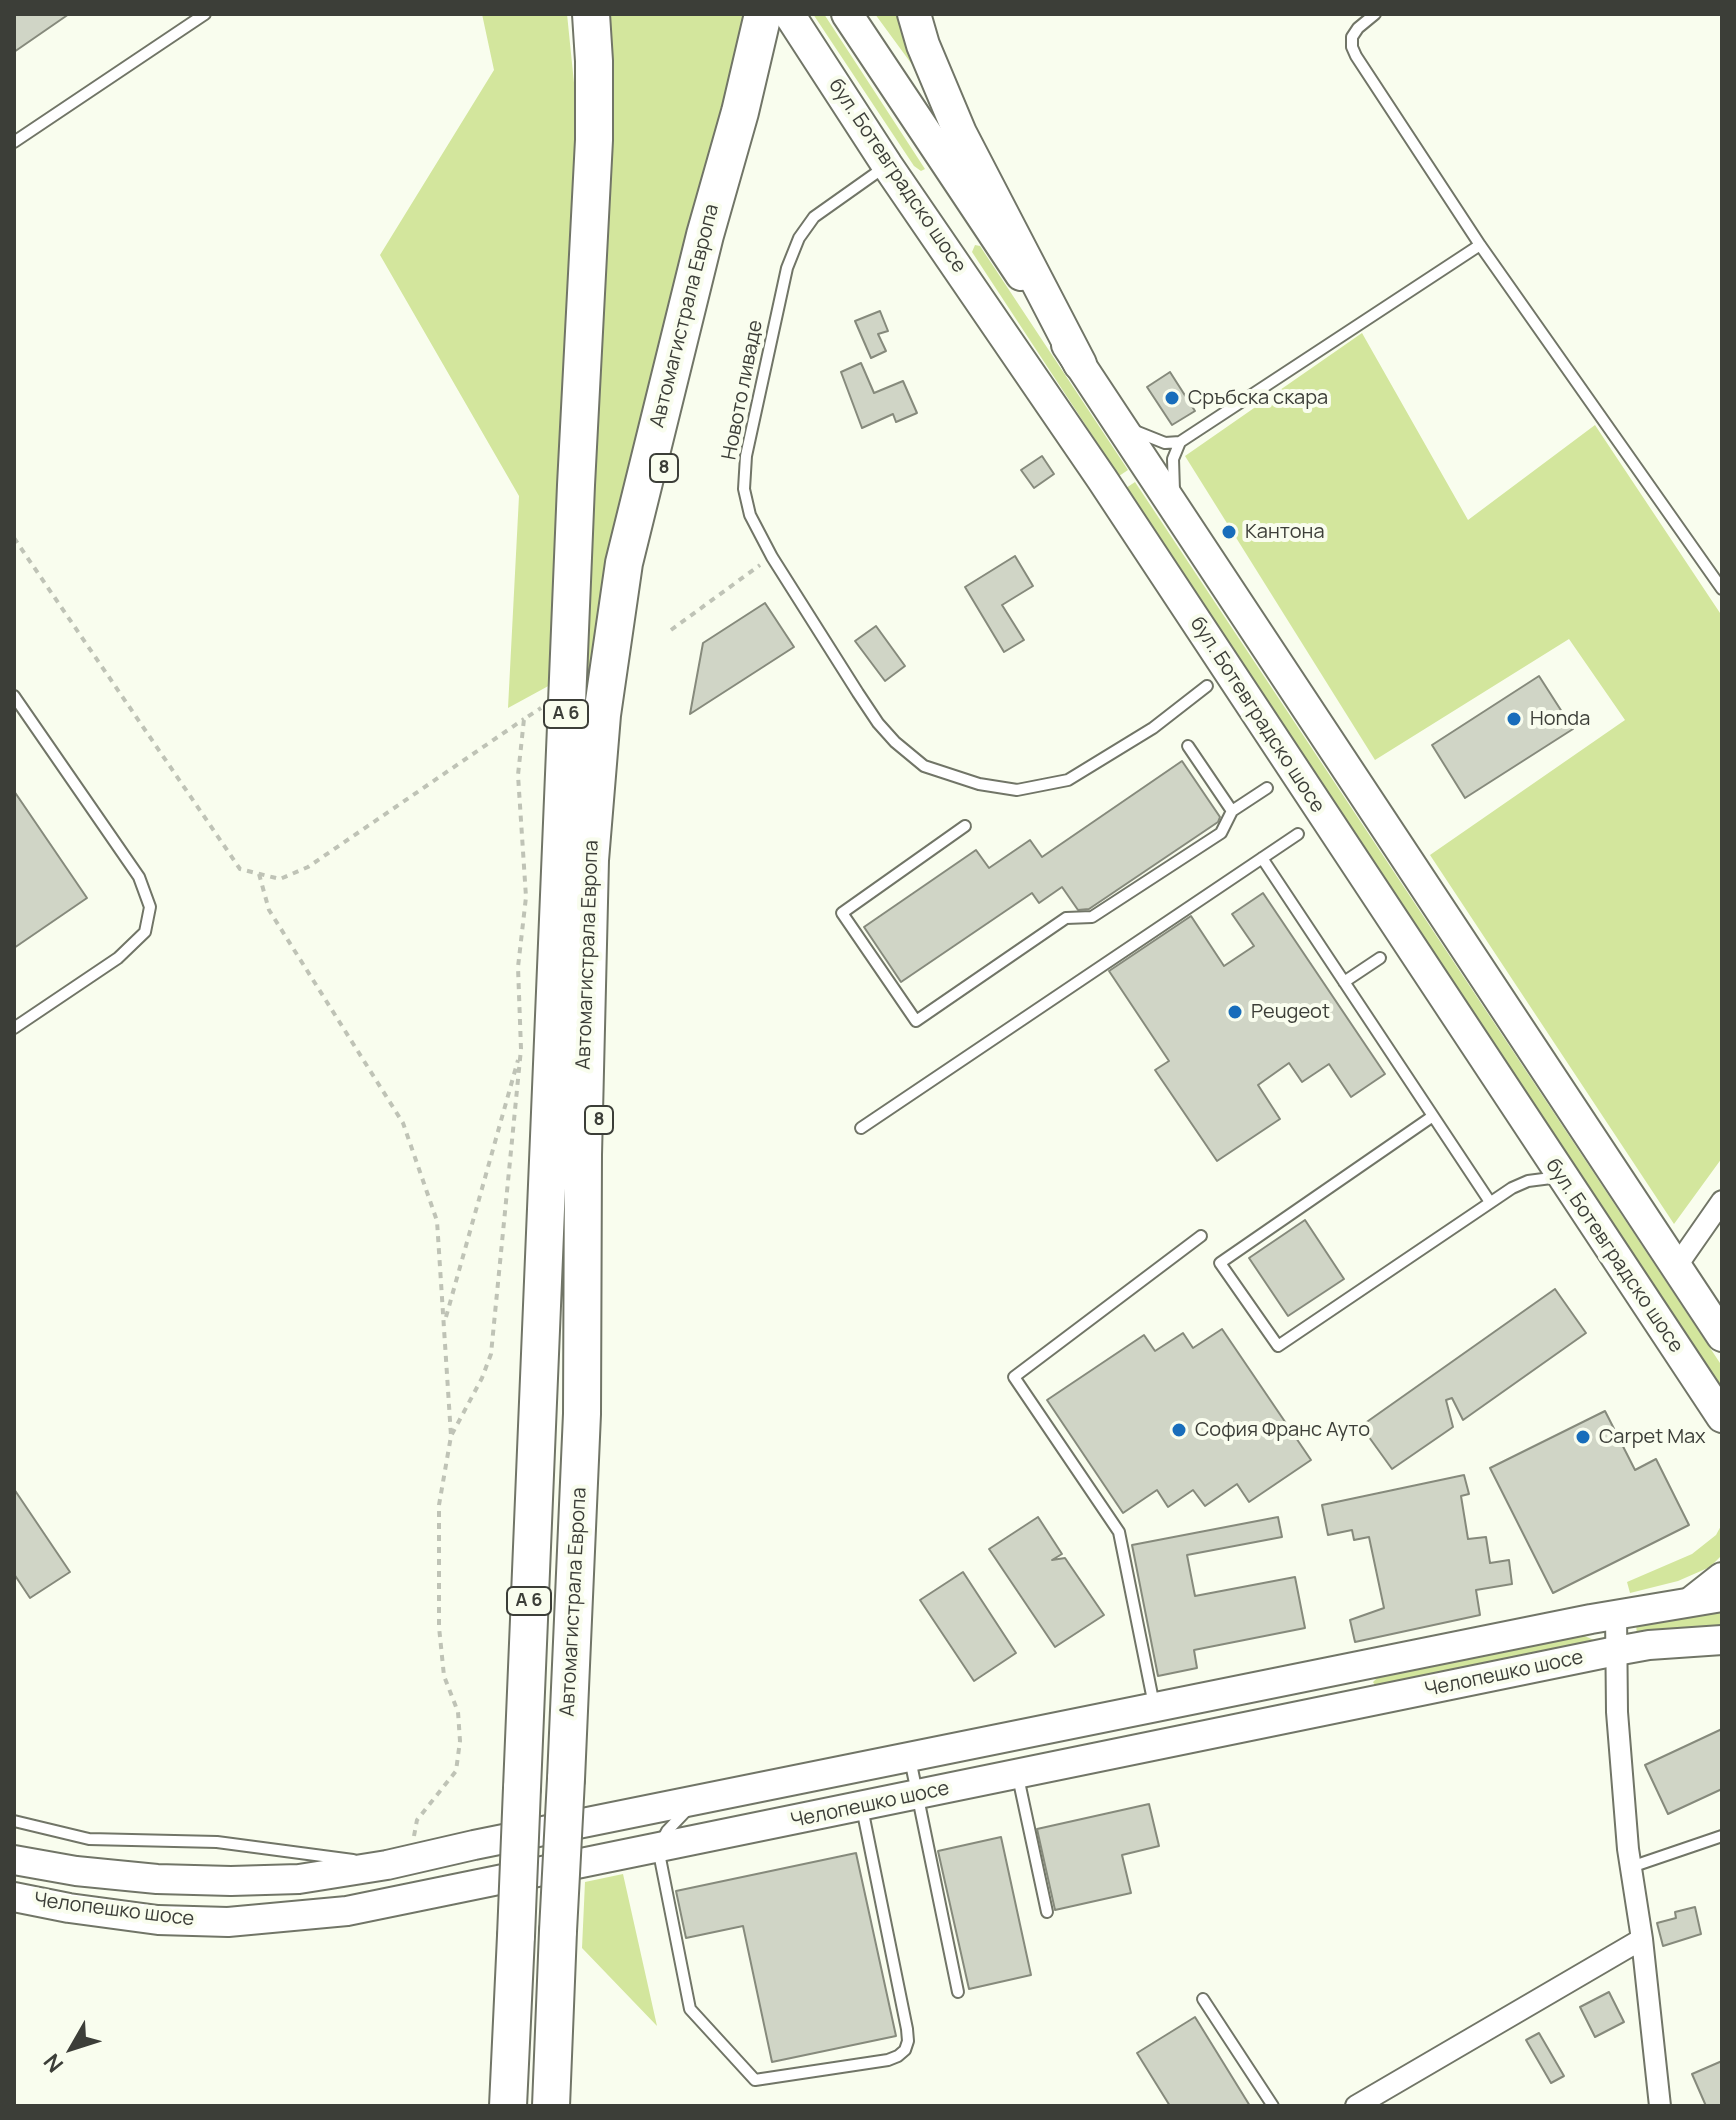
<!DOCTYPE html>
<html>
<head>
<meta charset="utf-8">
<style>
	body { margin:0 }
	#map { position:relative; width:1736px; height:2120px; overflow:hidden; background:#f9fdee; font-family:Manrope,sans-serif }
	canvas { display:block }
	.frame { position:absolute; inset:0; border:16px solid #3c3e38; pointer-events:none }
	.north { position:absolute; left:32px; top:2008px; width:80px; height:80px; -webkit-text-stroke:6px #f9fdee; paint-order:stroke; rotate:231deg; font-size:22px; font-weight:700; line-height:32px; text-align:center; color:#3c3e38 }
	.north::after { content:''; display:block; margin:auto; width:28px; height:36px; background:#3c3e38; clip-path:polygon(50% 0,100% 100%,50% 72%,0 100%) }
</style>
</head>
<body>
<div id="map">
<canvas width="1736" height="2120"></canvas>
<div class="frame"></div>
<div class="north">N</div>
</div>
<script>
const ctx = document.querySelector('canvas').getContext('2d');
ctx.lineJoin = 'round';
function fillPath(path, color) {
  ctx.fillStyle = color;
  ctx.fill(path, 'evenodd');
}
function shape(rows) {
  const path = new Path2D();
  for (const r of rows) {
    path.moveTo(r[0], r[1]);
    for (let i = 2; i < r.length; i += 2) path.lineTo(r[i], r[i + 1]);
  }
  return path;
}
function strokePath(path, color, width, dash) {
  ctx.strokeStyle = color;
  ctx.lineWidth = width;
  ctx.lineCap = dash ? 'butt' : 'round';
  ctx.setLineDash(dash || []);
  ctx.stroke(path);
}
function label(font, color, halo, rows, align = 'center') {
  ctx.font = font + ' Manrope,sans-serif';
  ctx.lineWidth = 8;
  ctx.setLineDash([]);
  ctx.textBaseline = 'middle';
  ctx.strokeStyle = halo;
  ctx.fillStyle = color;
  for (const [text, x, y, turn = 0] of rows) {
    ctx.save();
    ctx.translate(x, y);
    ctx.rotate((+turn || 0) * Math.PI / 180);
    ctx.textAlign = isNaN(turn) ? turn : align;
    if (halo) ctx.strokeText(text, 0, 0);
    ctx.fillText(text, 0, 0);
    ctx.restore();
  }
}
fillPath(shape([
	[482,14,567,14,579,132,552,684,508,708,519,496,380,255,494,70],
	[605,14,750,14,739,61,688,225,656,357,616,536,583,729],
	[813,14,824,14,925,169,921,171,914,166],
	[875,14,896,14,927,85],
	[975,245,980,246,1128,470,1119,476,972,252],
	[1362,333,1468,520,1595,425,1722,616,1722,1158,1674,1224,1430,855,1625,720,1569,639,1375,760,1185,456],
	[1135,482,1722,1366,1722,1389,1126,488],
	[1722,1524,1722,1555,1710,1567,1678,1581,1630,1593,1627,1582,1692,1554,1716,1535],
	[1722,1610,1722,1627,1701,1626,1637,1636,1636,1623],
	[1582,1635,1594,1640,1589,1645,1376,1687,1373,1682,1380,1675],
	[623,1874,657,2026,582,1948,585,1882]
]), '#d3e69d');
const building = shape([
	[14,14,69,14,14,52,14,14],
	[880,311,888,331,878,334,886,351,871,358,855,321,880,311],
	[861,363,874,393,903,381,917,413,896,422,893,414,862,428,841,372,861,363],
	[1170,372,1195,411,1172,425,1147,387,1170,372],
	[1042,456,1054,474,1034,488,1021,470,1042,456],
	[1015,556,1033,586,1002,605,1024,640,1004,652,965,587,1015,556],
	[765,603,794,647,690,714,703,643,765,603],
	[876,626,905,666,885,681,855,641,876,626],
	[1539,676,1573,729,1465,798,1432,745,1539,676],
	[1182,761,1220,817,1218,822,1089,909,1078,910,1062,887,1039,903,1032,893,901,982,864,927,976,850,989,868,1030,840,1042,857,1182,761],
	[14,791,87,898,14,948,14,791],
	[1263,893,1385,1074,1351,1097,1329,1064,1302,1082,1289,1063,1258,1085,1280,1119,1217,1161,1155,1070,1169,1061,1109,971,1191,916,1224,966,1254,946,1232,914,1263,893],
	[1305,1220,1344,1279,1288,1316,1249,1258,1305,1220],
	[1555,1289,1586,1333,1463,1420,1452,1398,1446,1400,1453,1427,1392,1469,1361,1426,1555,1289],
	[1222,1329,1311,1460,1249,1502,1237,1484,1205,1506,1193,1490,1168,1507,1157,1490,1123,1513,1047,1400,1144,1335,1155,1351,1183,1333,1193,1348,1222,1329],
	[1605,1411,1635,1470,1656,1459,1689,1525,1553,1593,1490,1468,1605,1411],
	[1464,1475,1469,1494,1461,1496,1468,1539,1486,1537,1490,1563,1509,1560,1512,1584,1476,1590,1480,1615,1355,1642,1350,1620,1384,1608,1369,1537,1354,1540,1352,1530,1328,1535,1322,1505,1464,1475],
	[14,1489,70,1572,30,1598,14,1574,14,1489],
	[1038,1517,1062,1554,1052,1560,1065,1558,1104,1615,1055,1647,989,1549,1038,1517],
	[1278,1517,1282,1537,1187,1555,1195,1596,1295,1577,1305,1628,1194,1650,1197,1668,1158,1676,1132,1545,1278,1517],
	[963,1572,1016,1653,974,1681,920,1600,963,1572],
	[1722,1729,1722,1789,1668,1814,1645,1765,1722,1729],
	[1149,1804,1159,1846,1122,1855,1131,1893,1055,1910,1037,1829,1149,1804],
	[1001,1837,1031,1975,969,1989,938,1851,1001,1837],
	[856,1853,896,2036,772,2062,743,1926,686,1938,676,1891,856,1853],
	[1695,1907,1701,1934,1663,1946,1657,1923,1676,1918,1675,1912,1695,1907],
	[1609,1992,1624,2022,1595,2037,1580,2007,1609,1992],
	[1195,2017,1250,2106,1170,2106,1137,2053,1195,2017],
	[1539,2033,1564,2076,1551,2083,1526,2040,1539,2033],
	[1722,2061,1722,2106,1706,2106,1692,2074,1722,2061]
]);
fillPath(building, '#d0d5c6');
strokePath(building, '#868a7c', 2);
const service = shape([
	[1375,14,1358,28,1352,37,1352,47,1356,56,1480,245,1722,589],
	[14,142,205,14],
	[886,166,814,217,799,238,787,268,746,456,744,489,750,515,772,557,858,693,878,723,895,742,924,766,979,784,1017,790,1068,780,1153,728,1207,686],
	[1135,431,1165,443,1180,442,1480,245],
	[1174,491,1173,459,1180,442],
	[14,696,139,877,150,907,145,932,118,958,14,1028],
	[1188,746,1232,811,1267,788],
	[965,826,842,913,916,1021,1066,918,1092,917,1221,833,1232,811],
	[1262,858,1490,1202],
	[1344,982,1380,958],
	[1433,1116,1220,1263,1278,1346,1512,1188,1528,1181,1559,1177],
	[861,1128,1298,834],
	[1154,1705,1119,1532,1014,1377,1201,1236],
	[910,1759,958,1992],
	[1018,1777,1047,1912],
	[686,1811,667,1831,658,1848,690,2009,755,2080,888,2060,898,2056,905,2050,908,2041,907,2029,862,1808],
	[14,1821,89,1839,217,1842,353,1860],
	[1631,1867,1722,1836],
	[1203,1999,1273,2106]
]);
const minor = shape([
	[1676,1267,1722,1201],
	[1616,1614,1617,1712,1628,1849,1642,1939,1660,2106],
	[1356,2106,1642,1939]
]);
const secondary = shape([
	[14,1860,76,1871,157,1879,231,1881,299,1879,387,1865,474,1845,1591,1619,1722,1597],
	[14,1897,69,1908,158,1920,228,1922,347,1911,1616,1651,1649,1645,1722,1640]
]);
const primary = shape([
	[789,14,887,165,1102,479,1722,1417],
	[847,14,1021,275],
	[1067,345,1722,1336],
	[1694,1600,1722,1578]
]);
const trunk = shape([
	[914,14,923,45,960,133,1080,364]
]);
const motorway = shape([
	[566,1779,582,1414,583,1155,590,860,602,715,624,563,705,235,740,112,763,14],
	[522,1788,576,485,594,140,594,61,591,14],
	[508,2106,516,1936],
	[551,2106,558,1931]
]);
strokePath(service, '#717567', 14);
strokePath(minor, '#717567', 24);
strokePath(secondary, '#717567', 32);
strokePath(primary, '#717567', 34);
strokePath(trunk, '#717567', 36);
strokePath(motorway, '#717567', 40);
strokePath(shape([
	[14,538,240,869,280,879,308,867,524,719],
	[671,630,760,565],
	[259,874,269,910,403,1123,437,1221,451,1436],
	[446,1317,518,1060],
	[414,1836,417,1820,456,1771,460,1741,458,1712,444,1676,439,1627,439,1505,451,1436,482,1378,491,1354,521,1049,518,967,526,897,518,775,524,719,541,708]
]), '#bfc3b6', 4, [6, 6]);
strokePath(service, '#fff', 10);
strokePath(minor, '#fff', 20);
strokePath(secondary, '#fff', 28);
strokePath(primary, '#fff', 30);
strokePath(trunk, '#fff', 32);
strokePath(motorway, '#fff', 36);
const motorwayBridge = shape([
	[558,1931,566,1779],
	[516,1936,522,1788]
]);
strokePath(motorwayBridge, '#717567', 40, []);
strokePath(motorwayBridge, '#fff', 36);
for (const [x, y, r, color] of [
	[1172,398,8,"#186dbb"],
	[1229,532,8,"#186dbb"],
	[1514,719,8,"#186dbb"],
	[1235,1012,8,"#186dbb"],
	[1179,1430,8,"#186dbb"],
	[1583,1437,8,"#186dbb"]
]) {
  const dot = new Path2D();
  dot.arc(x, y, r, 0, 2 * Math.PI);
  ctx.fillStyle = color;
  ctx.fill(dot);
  strokePath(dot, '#f9fdee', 3);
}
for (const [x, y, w] of [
	[664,468,28],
	[566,714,44],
	[599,1120,28],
	[529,1601,44]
]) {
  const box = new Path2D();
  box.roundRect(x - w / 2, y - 14, w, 28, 6);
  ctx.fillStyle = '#f9fdee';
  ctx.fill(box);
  strokePath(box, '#3c3e38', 2);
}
label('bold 18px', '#3c3e38', null, [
	["8",664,468],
	["A 6",566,714],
	["8",599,1120],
	["A 6",529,1601]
]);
label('20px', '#3c3e38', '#f9fdee', [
	["бул. Ботевградско шосе",897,176,56],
	["Автомагистрала Европа",685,316,-76],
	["Новото ливаде",743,390,-79],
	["бул. Ботевградско шосе",1257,715,57],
	["Автомагистрала Европа",588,955,-88],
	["бул. Ботевградско шосе",1614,1256,56],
	["Автомагистрала Европа",574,1602,-87],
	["Челопешко шосе",1504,1674,-12],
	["Челопешко шосе",870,1805,-12],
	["Челопешко шосе",114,1910,7]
]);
label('20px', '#3c3e38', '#f9fdee', [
	["Сръбска скара",1188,398],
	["Кантона",1245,532],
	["Honda",1530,719],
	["Peugeot",1251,1012],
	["София Франс Ауто",1195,1430],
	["Carpet Max",1599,1437]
], 'left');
</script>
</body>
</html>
